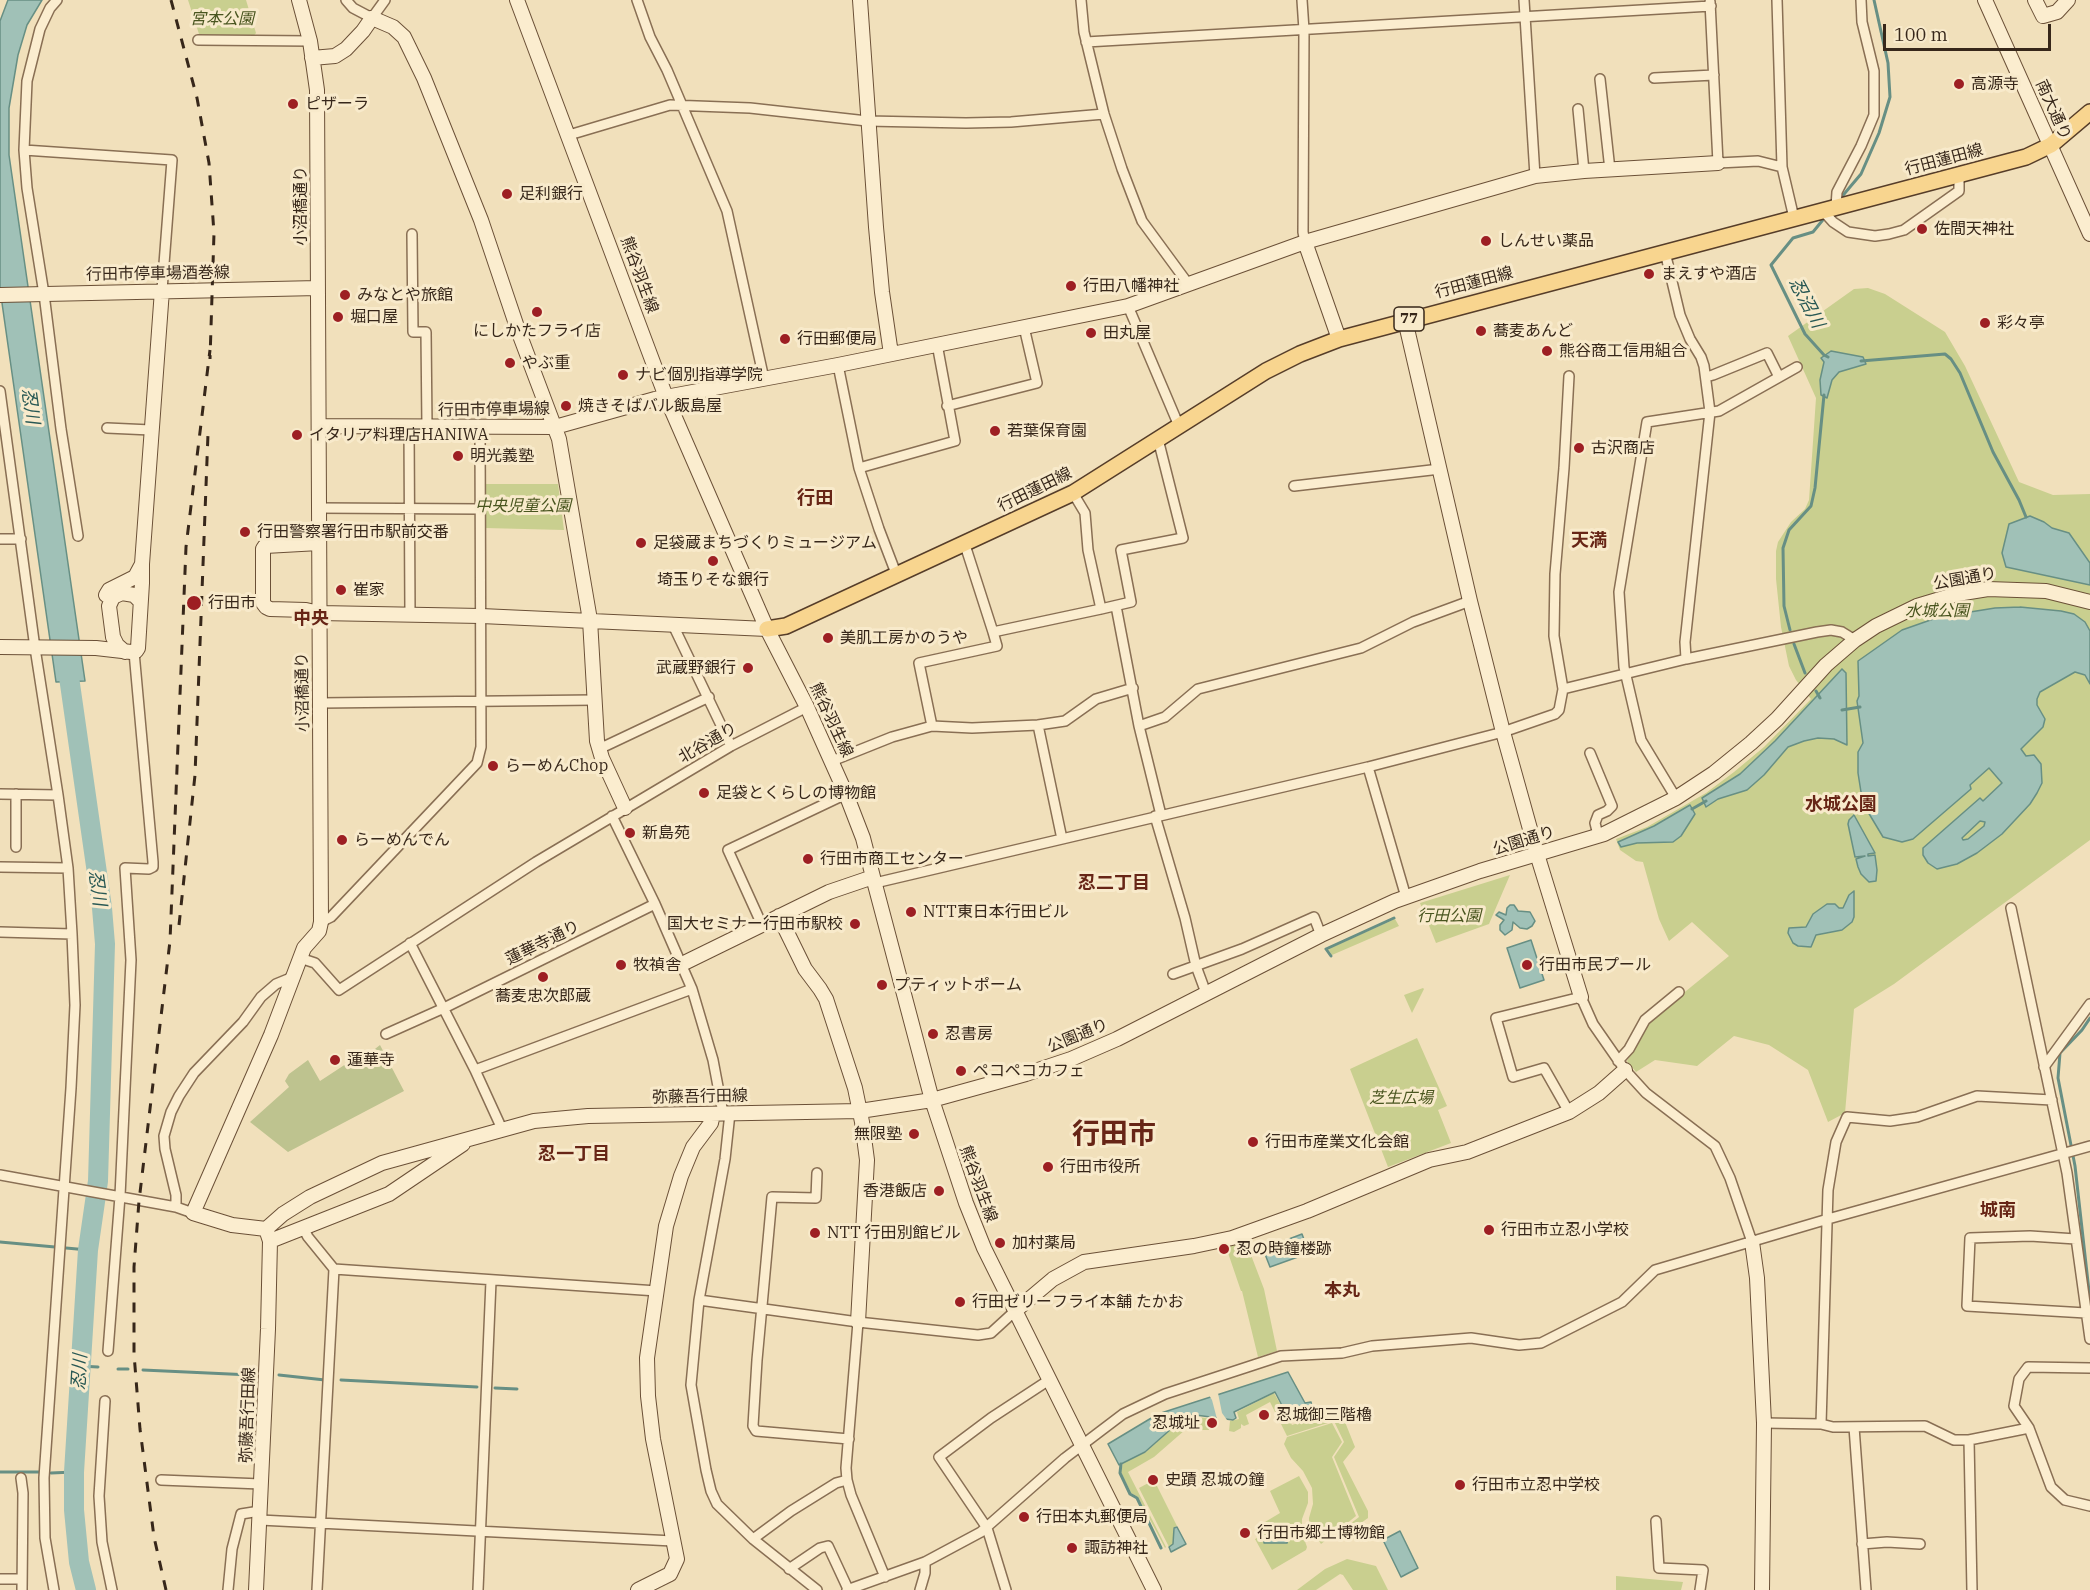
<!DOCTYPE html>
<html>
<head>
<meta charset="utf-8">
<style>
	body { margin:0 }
	#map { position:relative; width:2090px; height:1590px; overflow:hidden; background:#f1e0bb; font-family:"IBM Plex Serif",serif }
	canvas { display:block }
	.scale { position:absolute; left:1883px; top:24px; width:168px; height:27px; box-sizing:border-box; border:3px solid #37271a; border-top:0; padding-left:8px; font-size:18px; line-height:21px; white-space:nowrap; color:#37271a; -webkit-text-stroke:4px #f8eacb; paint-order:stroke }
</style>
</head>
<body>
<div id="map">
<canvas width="2090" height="1590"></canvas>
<div class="scale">100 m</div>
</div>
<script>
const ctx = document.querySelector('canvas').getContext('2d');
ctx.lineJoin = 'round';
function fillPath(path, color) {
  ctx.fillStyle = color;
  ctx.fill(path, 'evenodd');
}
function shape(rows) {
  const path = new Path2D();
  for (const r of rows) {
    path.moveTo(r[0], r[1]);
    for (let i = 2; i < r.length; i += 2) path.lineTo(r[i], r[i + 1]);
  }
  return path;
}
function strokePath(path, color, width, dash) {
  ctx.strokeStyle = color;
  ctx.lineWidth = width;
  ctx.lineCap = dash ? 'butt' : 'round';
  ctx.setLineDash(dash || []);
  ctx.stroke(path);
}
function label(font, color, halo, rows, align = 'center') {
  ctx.font = font + ' "IBM Plex Serif","Noto Sans JP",serif';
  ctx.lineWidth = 6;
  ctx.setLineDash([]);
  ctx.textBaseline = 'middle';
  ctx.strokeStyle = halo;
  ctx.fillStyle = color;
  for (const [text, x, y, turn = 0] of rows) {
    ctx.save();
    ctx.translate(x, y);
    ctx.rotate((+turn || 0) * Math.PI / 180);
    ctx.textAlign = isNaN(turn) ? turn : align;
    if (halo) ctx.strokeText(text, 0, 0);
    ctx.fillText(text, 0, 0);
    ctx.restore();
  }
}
fillPath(shape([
	[188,0,246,0,256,33,253,37,204,37,199,34],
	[1868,288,1885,294,1945,332,1965,366,2019,482,2053,495,2090,494,2090,840,1894,984,1854,1009,1845,1113,1828,1122,1808,1070,1769,1045,1734,1036,1697,1066,1655,1060,1636,1072,1627,1061,1648,1022,1729,956,1692,922,1669,941,1659,919,1643,862,1636,861,1620,850,1616,839,1647,827,1706,793,1734,772,1764,747,1811,699,1796,680,1789,666,1781,627,1776,579,1776,551,1778,542,1791,522,1805,509,1809,500,1816,398,1788,336,1854,289],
	[485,484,558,484,564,530,485,528],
	[1510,875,1489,924,1436,943,1420,903],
	[1395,919,1399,926,1332,955,1328,949],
	[1423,988,1424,989,1412,1013,1404,995],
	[1417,1038,1447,1106,1438,1110,1451,1143,1388,1167,1350,1069],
	[1246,1242,1264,1289,1277,1351,1258,1357,1242,1291,1241,1291,1226,1247],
	[1274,1393,1292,1425,1333,1411,1341,1412,1355,1447,1343,1462,1368,1511,1368,1518,1344,1535,1341,1531,1359,1517,1334,1457,1344,1442,1334,1421,1287,1436,1270,1402,1246,1415,1249,1424,1244,1426,1241,1424,1241,1428,1234,1432,1229,1431,1230,1421,1239,1419,1237,1412],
	[1187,1415,1191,1416,1192,1418,1194,1417,1208,1418,1209,1430,1194,1430,1192,1423,1191,1429,1185,1430,1154,1457,1128,1472,1166,1547,1165,1548,1138,1497,1131,1493,1121,1472,1123,1463,1146,1452],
	[1332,1423,1342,1442,1332,1457,1356,1516,1321,1544,1309,1525,1309,1518,1313,1504,1312,1488,1303,1471,1291,1458,1284,1444,1287,1437],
	[1299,1476,1308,1492,1308,1503,1302,1519,1302,1533,1307,1547,1306,1550,1272,1570,1255,1539,1267,1533,1265,1522,1280,1513,1270,1491],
	[1154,1480,1177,1526,1173,1528,1173,1544,1169,1547,1139,1488],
	[1347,1559,1376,1566,1388,1590,1353,1590,1343,1575,1340,1574,1316,1590,1297,1590,1325,1569],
	[1616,1576,1683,1582,1681,1590,1616,1590]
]), '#c9cf8f');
fillPath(shape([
	[380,1045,404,1091,288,1152,250,1122,289,1087,285,1081,289,1074,308,1060,320,1081,349,1062,352,1067]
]), '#bec38f');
const water = shape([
	[8,0,42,0,27,25,18,55,9,108,9,155,85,681,56,682,0,289,0,21,8,0],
	[1831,351,1863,357,1866,364,1839,372,1832,380,1827,398,1821,395,1820,380,1824,362,1821,358,1831,351],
	[2030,516,2044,522,2052,528,2069,533,2090,563,2090,585,2006,567,2002,553,2009,524,2030,516],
	[2020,607,2061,611,2074,614,2085,622,2090,631,2090,684,2085,675,2075,672,2040,692,2037,699,2037,705,2045,719,2043,727,2021,749,2026,756,2034,755,2041,764,2042,783,2037,793,2030,804,2002,834,1977,853,1957,864,1937,869,1928,863,1923,855,1923,848,1980,798,1983,801,2002,783,1989,768,1970,785,1971,789,1913,839,1902,842,1883,837,1868,812,1861,792,1858,773,1858,752,1863,743,1857,701,1859,696,1858,661,1902,630,1939,617,1995,608,2020,607],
	[1980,821,1985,822,1984,826,1968,839,1963,840,1962,838,1980,821],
	[1842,669,1846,673,1847,745,1834,739,1818,738,1804,741,1788,747,1764,775,1747,790,1718,799,1706,807,1702,798,1740,774,1775,741,1842,669],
	[1690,805,1695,814,1681,836,1673,842,1637,843,1621,847,1618,842,1654,826,1690,805],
	[1854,815,1875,853,1868,854,1868,856,1875,855,1877,870,1876,881,1869,882,1861,874,1858,867,1856,859,1865,856,1855,857,1848,824,1849,820,1854,815],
	[1854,891,1854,917,1852,922,1842,930,1816,935,1811,947,1798,946,1793,943,1788,933,1789,928,1806,927,1813,914,1827,904,1835,904,1839,908,1843,908,1849,895,1854,891],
	[1510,905,1514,905,1518,911,1530,912,1535,921,1532,926,1527,929,1520,928,1513,922,1512,930,1505,935,1500,930,1500,925,1504,920,1496,915,1499,912,1506,915,1507,908,1510,905],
	[1531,940,1544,980,1520,988,1507,948,1531,940],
	[1302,1234,1309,1253,1270,1267,1263,1249,1302,1234],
	[1288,1372,1305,1403,1311,1402,1313,1412,1289,1419,1275,1392,1234,1412,1236,1418,1233,1420,1188,1414,1145,1452,1119,1465,1108,1444,1158,1414,1288,1372],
	[1177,1527,1186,1544,1171,1552,1169,1547,1173,1544,1174,1528,1177,1527],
	[1400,1531,1418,1568,1401,1577,1383,1540,1400,1531],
	[1277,1535,1286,1536,1288,1539,1287,1543,1264,1543,1264,1539,1277,1535]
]);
fillPath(water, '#a0c1b7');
strokePath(water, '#678f84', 1.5);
fillPath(shape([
	[1218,1393,1222,1413,1227,1420,1216,1421,1217,1419,1212,1400,1209,1395]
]), '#f1e0bb');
strokePath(shape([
	[1839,200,1861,174,1879,133,1890,97,1888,63,1874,0],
	[1826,216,1813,232,1793,238,1771,265,1805,334,1824,355,1828,357],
	[1861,361,1945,354,1951,359,1960,373,1993,452,2019,500,2026,517],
	[1790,630,1784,606,1783,548,1789,530,1811,506,1815,488,1824,395],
	[1794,644,1805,673],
	[1816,691,1820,698],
	[1842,710,1860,707],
	[1692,809,1706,801],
	[1331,956,1326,949,1394,918],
	[2090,1018,2082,1030,2060,1053,2058,1078,2075,1166,2090,1300],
	[0,1242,88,1250],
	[80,1366,98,1367],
	[118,1369,128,1369],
	[143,1370,251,1375],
	[279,1375,325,1380],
	[341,1380,477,1387],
	[495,1388,517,1389],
	[1121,1464,1120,1473,1130,1494,1137,1498,1161,1548],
	[0,1472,39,1472],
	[51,1473,74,1472]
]), '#678f84', 3);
strokePath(shape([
	[66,656,102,908,105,944,98,1181,88,1250,74,1472,74,1510,79,1562,86,1590]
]), '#a0c1b7', 20);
const street = shape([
	[57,0,50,8,40,29,27,81,24,150,27,188,44,294,61,429,78,536],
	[346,0,353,8,372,18,385,0],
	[637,0,650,37,667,70,727,211,764,379],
	[1081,0,1084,32,1104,114,1122,169,1142,221,1189,285],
	[1302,0,1304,30,1303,232,1305,242],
	[1524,0,1535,176],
	[1777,0,1782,167],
	[1710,2,1718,163,1758,161,1782,167,1794,218],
	[198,40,310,41],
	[1086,42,1711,6],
	[1654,78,1714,75],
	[1600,79,1610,170],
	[1578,109,1584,171],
	[569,135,670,105,750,108,867,121,966,123,1011,122,1104,114],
	[24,150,172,160,162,290],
	[1836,207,1837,192,1861,146,1874,115,1874,71,1862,22,1861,0],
	[1823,211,1833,222,1848,232,1875,236,1889,234,1904,230,1959,191,1959,175],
	[412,234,413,332,426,332,427,427],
	[1665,252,1680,315,1690,339,1701,357,1704,366,1710,412,1685,642,1686,659],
	[1128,306,1179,426],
	[838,365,859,468,879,529,897,576],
	[1706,377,1713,375,1767,353,1779,377],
	[0,391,35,648,58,795,68,868,72,934,75,1005,71,1088,44,1478,45,1538,54,1590],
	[947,406,1037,383,1024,327],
	[409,427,410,615],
	[107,428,151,430],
	[859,468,955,441,937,344],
	[1294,486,1440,469],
	[319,508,480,509],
	[0,539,21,539],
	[965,545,993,632,1101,609,1088,550,1085,513,1073,493],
	[1116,606,1139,726,1161,815],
	[1101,609,1131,602,1121,550,1183,538,1158,439],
	[673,625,731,746],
	[1563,689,1686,659,1817,632,1831,630,1842,632,1855,640],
	[320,703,595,700],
	[1038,725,1062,839],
	[932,726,919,663,997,646,993,632],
	[1139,726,1165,717,1198,689,1361,648,1413,622,1470,601],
	[599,749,709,697],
	[1590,753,1612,806,1607,811,1598,815,1595,823,1598,835],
	[832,761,892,737,932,726,972,728,1038,725,1065,721,1096,699,1133,688],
	[1368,767,1406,897],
	[0,794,58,795],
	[16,794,16,847],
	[1676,798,1641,740,1624,667,1619,592,1647,422,1719,411,1797,367],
	[612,816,655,904,692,989,713,1060,723,1113],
	[1155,816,1185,918,1196,966,1206,993],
	[0,867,68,868],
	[875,883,1368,767,1503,732,1555,714,1559,710,1563,689,1554,636,1555,574,1564,468,1569,376],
	[2011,908,2067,1173,2090,1339],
	[321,922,331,917,477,763,481,747,480,427],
	[762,925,728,850,846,794],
	[0,932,72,934],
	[410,943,475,1070,502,1129],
	[300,958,315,963,339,990,536,862,731,746,807,707],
	[1173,974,1242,949,1314,917,1321,935],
	[386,1034,444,1008,655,904],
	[1618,1061,1629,1049,1645,1020,1679,992],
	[2044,1067,2090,1004],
	[475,1070,692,989],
	[1569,1112,1544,1068,1513,1077,1496,1018,1581,997,1593,1024,1625,1070,1646,1093,1715,1146,1730,1178,1752,1242],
	[730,1113,725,1159,699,1300,691,1385,706,1470,711,1491,717,1504,753,1539,817,1590],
	[817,1173,816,1198,772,1197,757,1360,753,1426,756,1431,849,1439],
	[0,1175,176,1207,193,1213],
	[176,1207,176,1195,165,1149,164,1136,171,1112,179,1096,194,1073,243,1022,261,997,276,984,293,977],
	[303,1228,308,1237,334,1269,657,1291],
	[2076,1239,2030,1236,1970,1238,1967,1306,2086,1313],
	[699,1300,858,1322,978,1335,991,1333,1015,1311],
	[858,1322,846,1468,847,1480,851,1495,885,1577],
	[108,1351,120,1196,131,960,125,868,149,869,153,867,153,862,134,652],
	[105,1401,99,1496,102,1542,112,1590],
	[1764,1423,1821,1424,1833,1427,1925,1426,1954,1440,1969,1440,1972,1590],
	[1821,1424,1828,1190,1836,1142,1847,1117,1890,1121,1917,1117,1977,1096,2052,1100],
	[1854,1427,1866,1590],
	[2029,1428,2051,1487,2065,1500,2090,1506],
	[1969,1440,2029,1428,2014,1406,2019,1379,2028,1367,2090,1368],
	[21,1478,23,1493,22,1590],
	[161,1480,261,1484],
	[260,1520,673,1541],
	[1656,1521,1659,1568,1703,1570,1700,1590],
	[753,1539,791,1511,836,1483,847,1480],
	[1862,1544,1887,1542,1920,1544],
	[789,1569,820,1548,828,1546,848,1589],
	[0,1579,22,1579],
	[228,1590,232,1549,241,1514,260,1511],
	[317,1590,334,1269],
	[478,1590,491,1281],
	[847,1590,925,1562,981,1532,1065,1458,1123,1414,1165,1394,1281,1356,1342,1353,1372,1346,1471,1338,1519,1345,1541,1343,1622,1302,1655,1270,1828,1219,2090,1146],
	[920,1590,925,1573,925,1562],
	[1006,1590,987,1528,939,1457,991,1418,1049,1380]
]);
const secondary = shape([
	[517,0,666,397,767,629,807,707,846,794,863,838,873,877,932,1100,966,1203,984,1248,1154,1590],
	[860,0,876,227,882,292,891,354],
	[1985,0,2090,234],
	[2035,0,2043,16,2057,12,2068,0],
	[312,58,335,56,346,49,363,31,372,18,393,27,404,37,424,78,481,220,519,333,559,439,590,620,597,741,602,758,625,808],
	[1305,242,1339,339],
	[0,295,318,288],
	[1405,320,1470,601,1503,732,1537,854,1581,997],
	[319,426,555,427,655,399,838,365,1128,306,1305,242,1535,176,1584,171,1718,163],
	[319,543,265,546,263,549,263,603,266,607,270,609,306,610,319,613,481,616,767,629],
	[106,595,109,590,135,577,142,564],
	[0,647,96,648,131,652,136,651,138,648,142,583,142,564,162,290],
	[125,652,117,645,113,637,109,606,113,597,122,593,134,595,140,601],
	[779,916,805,969,820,989,826,999,855,1088,862,1122,867,1160,858,1322],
	[682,964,829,892,873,877],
	[266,1229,283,1214,310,1197,382,1163,534,1121,588,1116,860,1111,932,1100,1026,1074,1071,1059,1117,1039,1321,935,1395,901,1480,871,1604,834,1676,798,1714,773,1751,743,1777,719,1826,665,1855,640,1876,626,1917,606,1957,594,1988,589,2046,591,2090,602],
	[266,1229,232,1225,193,1213,271,1035,304,948,319,931,321,922,317,90,310,41,299,0],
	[270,1241,389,1194,463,1144],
	[1752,1242,1757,1278,1764,1423,1762,1590],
	[1015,1311,1053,1279,1084,1262,1194,1246,1232,1238,1307,1211,1429,1160,1467,1152,1569,1112,1599,1093,1625,1070],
	[256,1590,268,1329,270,1241,266,1229],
	[638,1590,670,1574,677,1559,653,1439,648,1396,647,1358,666,1226,681,1176,693,1147,711,1123,713,1114]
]);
const primary = shape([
	[767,629,786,626,1073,493,1266,371,1300,354,1339,339,2026,157,2051,145,2090,112]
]);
strokePath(street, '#896f54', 12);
strokePath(secondary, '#6b5037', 16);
strokePath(primary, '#563d29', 18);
strokePath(street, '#fbedcf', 9);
strokePath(secondary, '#fbedcf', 14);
strokePath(primary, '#f8d58f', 15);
strokePath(shape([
	[171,0,197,98,209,163,214,233,210,359],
	[179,925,195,775,208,434],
	[166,1590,154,1537,140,1429,134,1354,134,1267,139,1201,170,941,186,547,210,350]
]), '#37271a', 3, [10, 10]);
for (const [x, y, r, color] of [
	[1959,84,6,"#9d1f23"],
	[293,104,6,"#9d1f23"],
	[507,194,6,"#9d1f23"],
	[1922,229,6,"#9d1f23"],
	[1486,241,6,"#9d1f23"],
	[1649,274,6,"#9d1f23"],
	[1071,286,6,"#9d1f23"],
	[345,295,6,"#9d1f23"],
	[537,312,6,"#9d1f23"],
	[338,317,6,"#9d1f23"],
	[1985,323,6,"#9d1f23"],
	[1481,331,6,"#9d1f23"],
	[1091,333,6,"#9d1f23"],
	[785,339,6,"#9d1f23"],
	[1547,351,6,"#9d1f23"],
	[510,363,6,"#9d1f23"],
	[623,375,6,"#9d1f23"],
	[566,406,6,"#9d1f23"],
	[995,431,6,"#9d1f23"],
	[297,435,6,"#9d1f23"],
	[1579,448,6,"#9d1f23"],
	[458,456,6,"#9d1f23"],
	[245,532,6,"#9d1f23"],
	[641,543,6,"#9d1f23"],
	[713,561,6,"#9d1f23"],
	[341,590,6,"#9d1f23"],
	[194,603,8,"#9d1f23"],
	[828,638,6,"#9d1f23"],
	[748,668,6,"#9d1f23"],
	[493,766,6,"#9d1f23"],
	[704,793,6,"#9d1f23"],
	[630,833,6,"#9d1f23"],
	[342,840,6,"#9d1f23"],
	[808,859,6,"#9d1f23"],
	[911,912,6,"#9d1f23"],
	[855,924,6,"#9d1f23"],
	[621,965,6,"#9d1f23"],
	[1527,965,6,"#9d1f23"],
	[543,977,6,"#9d1f23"],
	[882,985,6,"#9d1f23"],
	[933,1034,6,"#9d1f23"],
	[335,1060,6,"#9d1f23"],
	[961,1071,6,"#9d1f23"],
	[914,1134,6,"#9d1f23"],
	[1253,1142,6,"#9d1f23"],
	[1048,1167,6,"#9d1f23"],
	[939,1191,6,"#9d1f23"],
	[1489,1230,6,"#9d1f23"],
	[815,1233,6,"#9d1f23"],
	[1000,1243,6,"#9d1f23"],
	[1224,1249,6,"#9d1f23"],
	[960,1302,6,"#9d1f23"],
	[1264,1415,6,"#9d1f23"],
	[1212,1423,6,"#9d1f23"],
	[1153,1480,6,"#9d1f23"],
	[1460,1485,6,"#9d1f23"],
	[1024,1517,6,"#9d1f23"],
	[1245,1533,6,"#9d1f23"],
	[1072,1548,6,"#9d1f23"]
]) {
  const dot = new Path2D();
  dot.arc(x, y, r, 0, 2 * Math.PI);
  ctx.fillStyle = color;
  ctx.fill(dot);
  strokePath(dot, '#f8eacb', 2);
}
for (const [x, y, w] of [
	[1409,319,30]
]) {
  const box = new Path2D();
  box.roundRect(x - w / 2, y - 12, w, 24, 4.5);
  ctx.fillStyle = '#f8eacb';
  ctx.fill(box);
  strokePath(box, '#37271a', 1.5);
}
label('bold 15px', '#37271a', null, [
	["77",1409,319]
]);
label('italic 16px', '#49551f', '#f8eacb', [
	["宮本公園",222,19],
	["中央児童公園",523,506],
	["水城公園",1937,611],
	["行田公園",1449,916],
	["芝生広場",1401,1098]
]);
label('16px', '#37271a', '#f8eacb', [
	["高源寺",1971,84],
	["ピザーラ",305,104],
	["足利銀行",519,194],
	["佐間天神社",1934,229],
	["しんせい薬品",1498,241],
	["まえすや酒店",1661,274],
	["行田八幡神社",1083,286],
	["みなとや旅館",357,295],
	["堀口屋",350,317],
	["彩々亭",1997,323],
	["にしかたフライ店",537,331,"center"],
	["蕎麦あんど",1493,331],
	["田丸屋",1103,333],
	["行田郵便局",797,339],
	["熊谷商工信用組合",1559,351],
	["やぶ重",522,363],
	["ナビ個別指導学院",635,375],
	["焼きそばバル飯島屋",578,406],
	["若葉保育園",1007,431],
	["イタリア料理店HANIWA",309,435],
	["古沢商店",1591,448],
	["明光義塾",470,456],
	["行田警察署行田市駅前交番",257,532],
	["足袋蔵まちづくりミュージアム",653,543],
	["埼玉りそな銀行",713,580,"center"],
	["崔家",353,590],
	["行田市",208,603],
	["美肌工房かのうや",840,638],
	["武蔵野銀行",736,668,"right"],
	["らーめんChop",505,766],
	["足袋とくらしの博物館",716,793],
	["新島苑",642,833],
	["らーめんでん",354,840],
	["行田市商工センター",820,859],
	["NTT東日本行田ビル",923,912],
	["国大セミナー行田市駅校",843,924,"right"],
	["牧禎舎",633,965],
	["行田市民プール",1539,965],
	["プティットポーム",894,985],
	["蕎麦忠次郎蔵",543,996,"center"],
	["忍書房",945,1034],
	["蓮華寺",347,1060],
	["ペコペコカフェ",973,1071],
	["無限塾",902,1134,"right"],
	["行田市産業文化会館",1265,1142],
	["行田市役所",1060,1167],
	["香港飯店",927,1191,"right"],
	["行田市立忍小学校",1501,1230],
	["NTT 行田別館ビル",827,1233],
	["加村薬局",1012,1243],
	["忍の時鐘楼跡",1236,1249],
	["行田ゼリーフライ本舗 たかお",972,1302],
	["忍城御三階櫓",1276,1415],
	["忍城址",1200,1423,"right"],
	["史蹟 忍城の鐘",1165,1480],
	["行田市立忍中学校",1472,1485],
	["行田本丸郵便局",1036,1517],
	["行田市郷土博物館",1257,1533],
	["諏訪神社",1084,1548]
], 'left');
label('16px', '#37271a', '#f8eacb', [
	["南大通り",2053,110,66],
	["行田蓮田線",1944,160,-15],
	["小沼橋通り",301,206,-90],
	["行田市停車場酒巻線",158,274,-1],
	["熊谷羽生線",639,275,70],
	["行田蓮田線",1474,283,-15],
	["行田市停車場線",494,410,-1],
	["行田蓮田線",1035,490,-26],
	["公園通り",1965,579,-10],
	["小沼橋通り",303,692,-91],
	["熊谷羽生線",831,720,65],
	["北谷通り",708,743,-30],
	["公園通り",1524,841,-17],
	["蓮華寺通り",543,943,-26],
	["公園通り",1078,1036,-22],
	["弥藤吾行田線",700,1097,-1],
	["熊谷羽生線",978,1184,70],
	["弥藤吾行田線",248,1415,-88]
]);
label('italic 18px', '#285854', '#f8eacb', [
	["忍沼川",1806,303,62],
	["忍川",30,406,82],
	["忍川",97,888,82],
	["忍川",80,1372,-87]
]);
label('bold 18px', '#672516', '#f8eacb', [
	["行田",815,499],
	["天満",1589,541],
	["中央",311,619],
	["水城公園",1841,805],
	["忍二丁目",1114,884],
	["忍一丁目",574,1155],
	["城南",1998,1211],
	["本丸",1342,1291]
]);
label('bold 28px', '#672516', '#f8eacb', [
	["行田市",1114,1135]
]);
</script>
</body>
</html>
